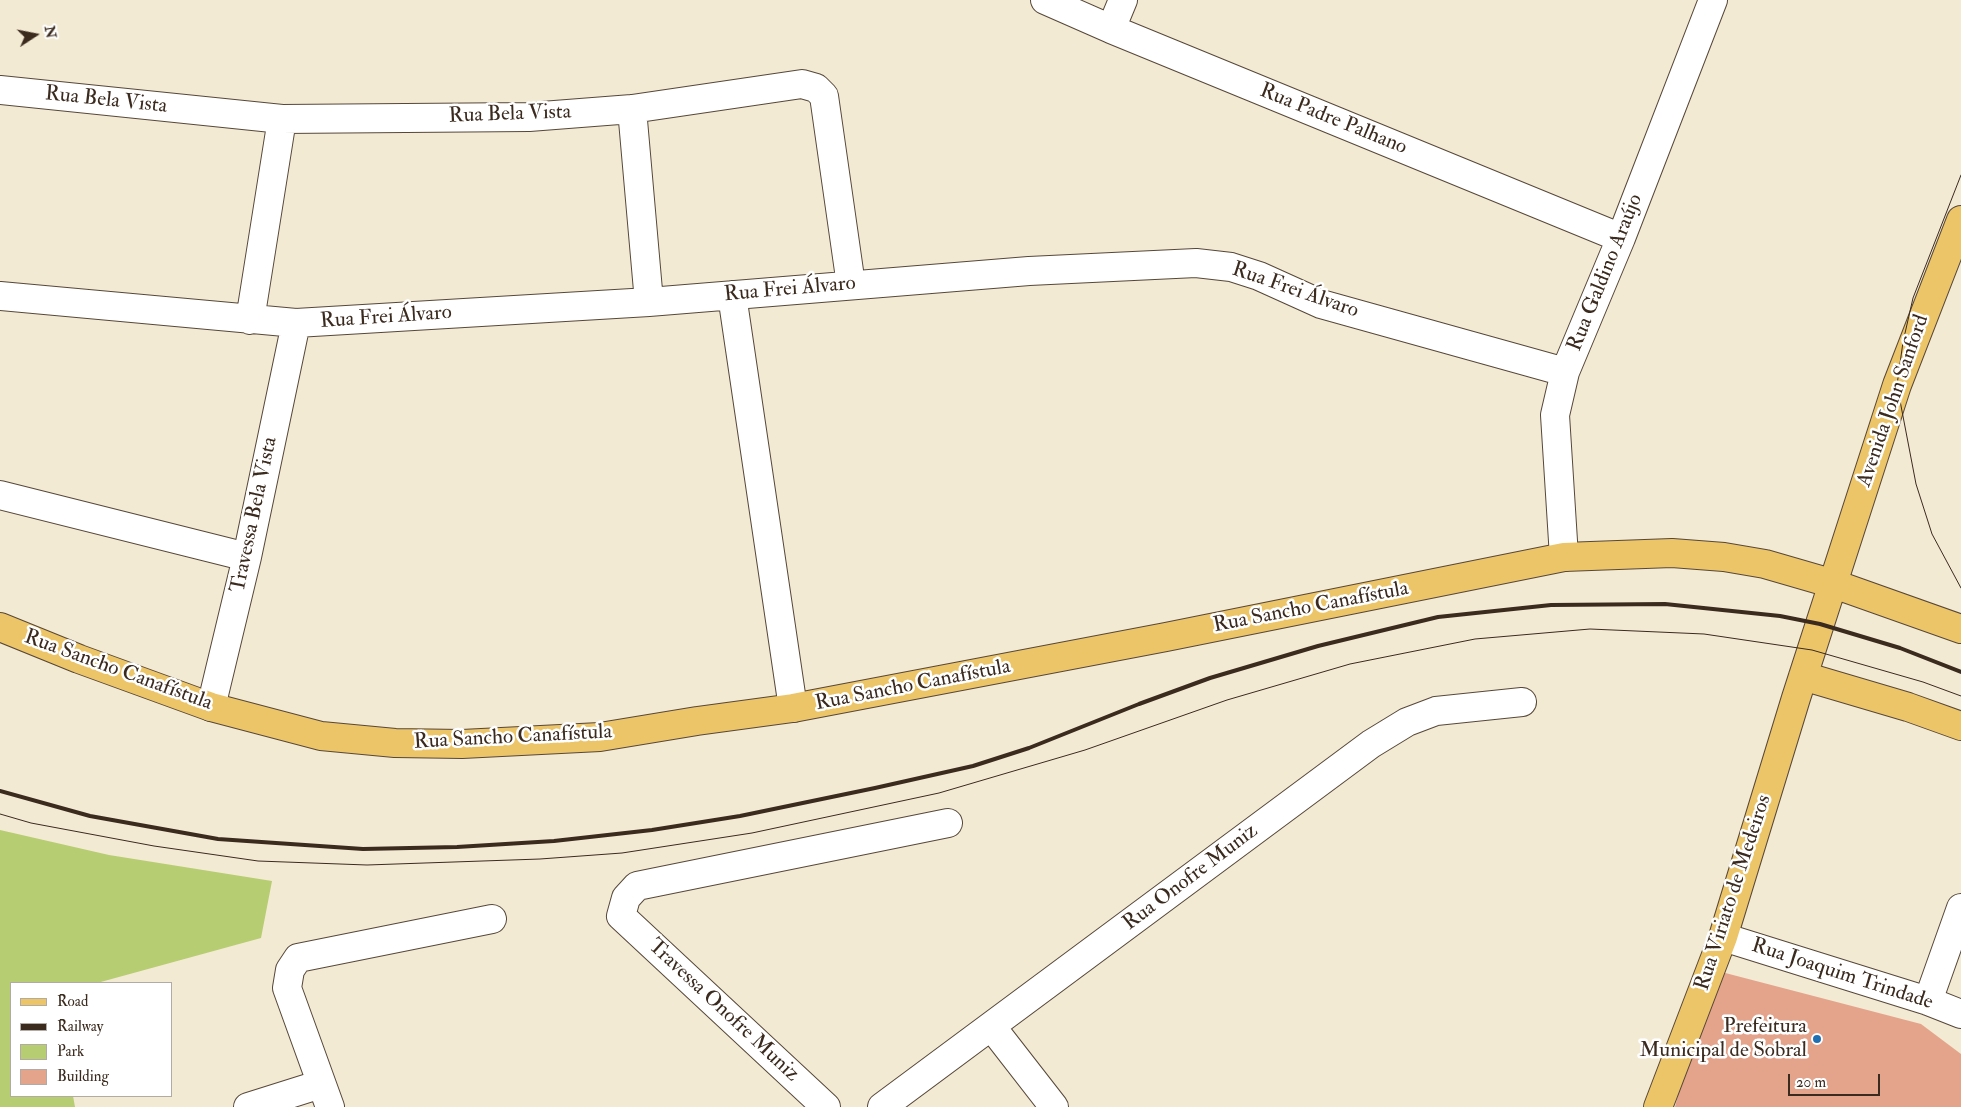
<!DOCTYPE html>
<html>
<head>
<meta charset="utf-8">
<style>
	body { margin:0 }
	#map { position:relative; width:1961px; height:1107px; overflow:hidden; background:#f3ead3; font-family:"IM FELL Double Pica",serif }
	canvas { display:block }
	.legend { position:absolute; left:10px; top:982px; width:162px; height:115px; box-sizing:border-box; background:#fff; border:1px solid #b1aaa5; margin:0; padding:6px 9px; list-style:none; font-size:15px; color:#3b2a1e }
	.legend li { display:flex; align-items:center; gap:10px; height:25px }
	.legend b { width:25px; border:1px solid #b1aaa5 }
	.north { position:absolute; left:10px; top:10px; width:50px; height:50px; -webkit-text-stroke:4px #fff; paint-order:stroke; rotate:79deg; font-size:14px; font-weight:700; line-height:20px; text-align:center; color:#3b2a1e }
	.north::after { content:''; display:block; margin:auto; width:18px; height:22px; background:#3b2a1e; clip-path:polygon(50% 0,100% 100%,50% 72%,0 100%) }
	.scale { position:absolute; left:1788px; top:1074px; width:92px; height:22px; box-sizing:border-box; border:2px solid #3b2a1e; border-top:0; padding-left:6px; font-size:15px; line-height:18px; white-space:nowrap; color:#3b2a1e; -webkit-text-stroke:4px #fff; paint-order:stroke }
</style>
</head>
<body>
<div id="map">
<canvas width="1961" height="1107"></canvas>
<ul class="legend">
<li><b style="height:6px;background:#edc569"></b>Road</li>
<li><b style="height:6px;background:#3b2a1e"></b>Railway</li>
<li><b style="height:14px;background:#b6cd72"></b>Park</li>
<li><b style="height:14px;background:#e4a48b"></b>Building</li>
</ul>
<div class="north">N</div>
<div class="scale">20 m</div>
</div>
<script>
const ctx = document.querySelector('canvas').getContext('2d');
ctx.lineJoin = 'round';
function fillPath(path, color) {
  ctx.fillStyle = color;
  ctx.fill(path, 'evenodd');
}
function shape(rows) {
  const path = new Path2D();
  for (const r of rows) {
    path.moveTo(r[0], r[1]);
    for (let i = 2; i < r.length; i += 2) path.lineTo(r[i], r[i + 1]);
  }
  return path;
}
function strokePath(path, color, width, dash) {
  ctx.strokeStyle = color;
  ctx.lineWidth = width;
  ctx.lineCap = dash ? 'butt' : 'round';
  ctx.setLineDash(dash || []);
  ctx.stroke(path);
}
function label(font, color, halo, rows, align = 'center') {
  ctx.font = font + ' "IM FELL Double Pica",serif';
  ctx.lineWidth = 5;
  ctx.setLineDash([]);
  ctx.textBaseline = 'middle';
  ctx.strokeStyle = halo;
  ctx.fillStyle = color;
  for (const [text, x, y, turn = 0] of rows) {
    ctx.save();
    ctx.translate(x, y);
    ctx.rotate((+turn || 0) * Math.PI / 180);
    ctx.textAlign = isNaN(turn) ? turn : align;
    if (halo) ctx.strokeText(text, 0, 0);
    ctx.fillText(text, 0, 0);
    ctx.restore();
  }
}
fillPath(shape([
	[0,830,109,855,272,881,261,938,97,983,11,983,11,1096,73,1096,75,1107,0,1107]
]), '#b6cd72');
fillPath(shape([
	[1710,969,1921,1024,1961,1054,1961,1107,1675,1107]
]), '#e4a48b');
const minor = shape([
	[1045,0,1111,29,1621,238],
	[1111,29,1123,0],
	[0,90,282,119,529,117,632,109,802,84,816,88,824,96,851,285],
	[632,109,649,302],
	[732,295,793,708],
	[0,296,296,323,649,302,1029,271,1196,263,1231,267,1259,276,1321,304,1565,372],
	[250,320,282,119],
	[0,495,247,557],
	[1564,557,1555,415,1565,372,1621,238,1713,0],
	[211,707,247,557,296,323],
	[1723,937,1928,1001,1961,1014],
	[1928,1001,1961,908],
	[991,1026,1054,1107],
	[248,1107,321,1084],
	[330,1107,287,988,290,970,298,958,492,919],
	[826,1107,621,916,626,898,637,886,948,823],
	[882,1107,1371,744,1407,722,1436,711,1522,702]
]);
const major = shape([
	[0,627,79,659,211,707,321,736,395,743,462,744,600,737,697,721,793,708,1166,637,1564,557,1672,553,1724,557,1765,564,1834,584,1961,629],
	[1803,676,1908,707,1961,726],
	[1658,1107,1723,937,1796,698,1897,385,1961,220]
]);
strokePath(minor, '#574739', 30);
strokePath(major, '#574739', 30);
strokePath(minor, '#fff', 28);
strokePath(major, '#edc569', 28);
strokePath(shape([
	[1961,175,1913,298,1903,342,1897,385,1916,484,1932,534,1961,588],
	[0,814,31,823,154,846,258,861,367,865,540,859,622,853,752,833,939,793,1085,750,1227,700,1350,664,1475,639,1590,629,1704,634,1812,650,1923,682,1961,696]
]), '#3b2a1e', 1);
strokePath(shape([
	[0,791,90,816,218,839,363,849,457,847,554,841,652,830,740,816,875,788,973,766,1029,748,1139,704,1210,678,1318,646,1438,617,1551,605,1665,604,1780,616,1820,624,1900,648,1961,672]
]), '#3b2a1e', 4);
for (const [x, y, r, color] of [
	[1817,1039,5,"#1f6fb2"]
]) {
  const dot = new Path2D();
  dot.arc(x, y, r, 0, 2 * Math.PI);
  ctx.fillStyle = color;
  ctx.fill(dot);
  strokePath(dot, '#fff', 2);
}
label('21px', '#3b2a1e', '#fff', [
	["Rua Bela Vista",106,101,6],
	["Rua Bela Vista",510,115,-2],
	["Rua Padre Palhano",1333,120,22],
	["Rua Galdino Araújo",1606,273,-68],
	["Rua Frei Álvaro",790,290,-5],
	["Rua Frei Álvaro",1295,291,19],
	["Rua Frei Álvaro",386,318,-4],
	["Avenida John Sanford",1894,401,-71],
	["Travessa Bela Vista",255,515,-78],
	["Rua Sancho Canafístula",1311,608,-11],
	["Rua Sancho Canafístula",118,671,20],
	["Rua Sancho Canafístula",913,686,-11],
	["Rua Sancho Canafístula",513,738,-3],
	["Rua Onofre Muniz",1191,878,-37],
	["Rua Viriato de Medeiros",1734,893,-72],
	["Rua Joaquim Trindade",1842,975,18],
	["Travessa Onofre Muniz",723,1011,43]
]);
label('21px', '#3b2a1e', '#fff', [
	["Prefeitura",1807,1027],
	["Municipal de Sobral",1807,1051]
], 'right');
</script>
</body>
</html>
